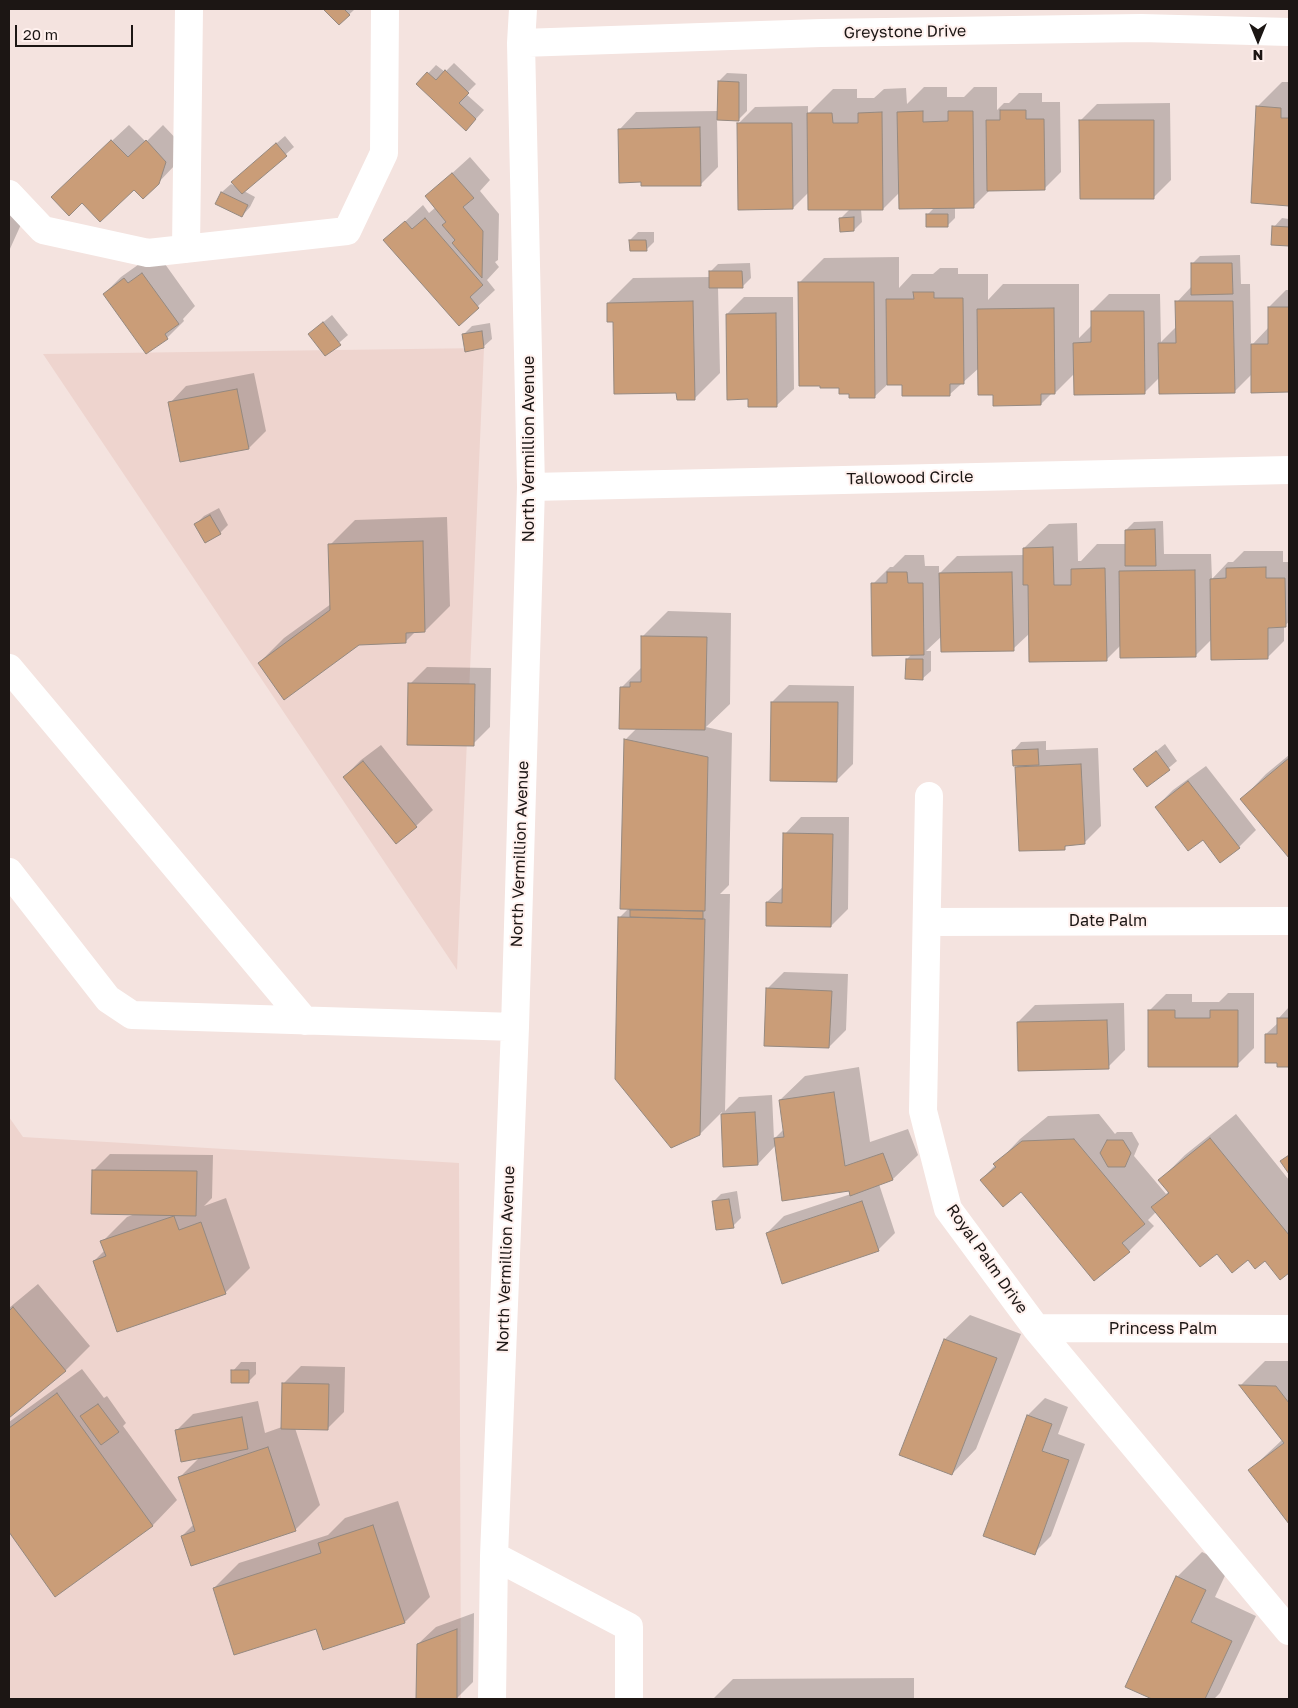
<!DOCTYPE html>
<html>
<head>
<meta charset="utf-8">
<style>
	body { margin:0 }
	#map { position:relative; width:1298px; height:1708px; overflow:hidden; background:#f4e3df; font-family:"Golos Text",sans-serif }
	canvas { display:block }
	.frame { position:absolute; inset:0; border:10px solid #1c1614; pointer-events:none }
	.north { position:absolute; left:1233px; top:15px; width:50px; height:50px; -webkit-text-stroke:4px #fff1ee; paint-order:stroke; rotate:180deg; font-size:14px; font-weight:700; line-height:20px; text-align:center; color:#1c1614 }
	.north::after { content:''; display:block; margin:auto; width:18px; height:22px; background:#1c1614; clip-path:polygon(50% 0,100% 100%,50% 72%,0 100%) }
	.scale { position:absolute; left:15px; top:25px; width:118px; height:22px; box-sizing:border-box; border:2px solid #1c1614; border-top:0; padding-left:6px; font-size:15px; line-height:18px; white-space:nowrap; color:#1c1614; -webkit-text-stroke:4px #fff1ee; paint-order:stroke }
</style>
</head>
<body>
<div id="map">
<canvas width="1298" height="1708"></canvas>
<div class="frame"></div>
<div class="north">N</div>
<div class="scale">20 m</div>
</div>
<script>
const ctx = document.querySelector('canvas').getContext('2d');
ctx.lineJoin = 'round';
function fillPath(path, color) {
  ctx.fillStyle = color;
  ctx.fill(path, 'evenodd');
}
function shape(rows) {
  const path = new Path2D();
  for (const r of rows) {
    path.moveTo(r[0], r[1]);
    for (let i = 2; i < r.length; i += 2) path.lineTo(r[i], r[i + 1]);
  }
  return path;
}
function strokePath(path, color, width, dash) {
  ctx.strokeStyle = color;
  ctx.lineWidth = width;
  ctx.lineCap = dash ? 'butt' : 'round';
  ctx.setLineDash(dash || []);
  ctx.stroke(path);
}
function label(font, color, halo, rows, align = 'center') {
  ctx.font = font + ' "Golos Text",sans-serif';
  ctx.lineWidth = 4;
  ctx.setLineDash([]);
  ctx.textBaseline = 'middle';
  ctx.strokeStyle = halo;
  ctx.fillStyle = color;
  for (const [text, x, y, turn = 0] of rows) {
    ctx.save();
    ctx.translate(x, y);
    ctx.rotate((+turn || 0) * Math.PI / 180);
    ctx.textAlign = isNaN(turn) ? turn : align;
    if (halo) ctx.strokeText(text, 0, 0);
    ctx.fillText(text, 0, 0);
    ctx.restore();
  }
}
fillPath(shape([
	[484,348,457,970,43,354],
	[9,1117,23,1137,459,1163,461,1699,9,1699]
]), '#eed4ce');
fillPath(shape([
	[325,9,355,9,339,24],
	[454,63,476,84,466,94,484,110,474,121,418,84,436,65,445,72],
	[727,73,747,74,747,111,738,120,717,119,718,167,701,184,620,129,636,112,718,111,719,81],
	[1282,82,1289,82,1289,204,1252,202,1257,107],
	[924,87,947,87,947,97,964,97,974,87,997,87,997,110,1004,103,1009,103,1019,93,1042,93,1042,102,1060,102,1061,172,1044,189,990,190,973,207,955,207,955,218,947,226,928,214,935,207,900,192,883,209,861,209,862,222,854,230,841,218,850,209,809,192,793,208,738,124,755,107,808,106,808,114,833,89,857,89,857,98,874,98,884,89,906,88,907,104],
	[1170,103,1171,180,1154,197,1080,121,1097,104],
	[129,125,146,142,163,125,182,145,175,165,158,183,134,188,70,180],
	[285,136,294,147,244,191,255,197,250,207,242,216,217,203,222,192,231,184,238,188,241,174],
	[470,157,490,180,480,191,499,214,498,260,495,262,499,267,487,280,495,290,459,324,385,240,423,205,429,213,436,207,427,196],
	[9,213,23,220,9,251],
	[1282,218,1289,219,1289,245,1273,244,1274,227],
	[638,232,654,232,654,242,646,250,630,240],
	[1240,255,1241,284,1250,284,1251,346,1269,327,1269,307,1286,290,1289,290,1289,391,1252,392,1252,374,1234,392,1160,377,1144,393,1075,373,1055,393,1052,393,1041,404,994,394,979,368,950,394,903,384,888,384,874,397,850,393,841,387,799,283,824,258,899,257,899,288,912,274,933,274,940,268,958,268,958,274,988,274,988,300,1003,284,1079,284,1079,338,1091,326,1092,311,1109,294,1160,294,1161,342,1177,326,1177,302,1192,286,1192,264,1200,256],
	[160,257,195,306,183,319,184,321,167,338,147,353,104,294,121,277,142,262,145,267],
	[750,263,751,278,743,286,718,287,720,373,695,398,677,392,608,303,633,278,710,277,710,272,718,264],
	[744,297,793,297,794,389,777,405,749,398,727,314],
	[332,315,348,335,325,355,309,334],
	[490,323,492,339,483,347,463,335,472,326],
	[254,373,266,431,249,448,170,403,186,386],
	[219,508,228,525,220,533,196,524,204,516],
	[447,517,450,606,425,631,416,631,405,642,358,644,259,663,284,638,331,604,330,545,355,520],
	[1163,521,1164,554,1211,554,1212,579,1228,562,1233,562,1244,551,1283,551,1283,562,1289,562,1289,622,1284,626,1284,641,1267,658,1212,639,1195,656,1121,645,1106,660,1030,633,1013,649,942,636,926,651,931,651,931,671,922,679,907,659,912,654,873,584,890,567,893,567,905,555,924,555,925,566,939,566,939,574,957,556,1024,555,1024,548,1049,524,1077,523,1078,561,1081,561,1097,544,1126,544,1126,530,1134,522],
	[668,611,731,613,730,704,706,727,732,733,729,885,720,894,730,894,725,1111,739,1097,772,1095,774,1139,784,1129,780,1100,805,1076,859,1067,870,1142,908,1129,918,1155,893,1179,879,1184,895,1233,878,1250,767,1233,784,1216,851,1194,850,1190,776,1145,758,1164,724,1165,722,1112,700,1134,620,917,629,908,625,740,637,728,621,688,642,667,643,636],
	[427,667,491,668,490,727,473,744,410,684],
	[789,685,854,686,853,764,836,781,772,702],
	[1046,741,1046,750,1098,748,1101,826,1084,843,1068,844,1064,848,1016,768,1018,765,1013,751,1021,742],
	[1165,744,1177,761,1147,786,1134,769],
	[381,745,433,810,416,826,344,777,361,760],
	[1289,755,1289,856,1242,799,1266,774],
	[1206,766,1256,830,1239,847,1203,839,1156,807,1173,790],
	[801,817,849,817,848,909,831,926,767,902,784,886,785,834],
	[784,972,848,974,846,1030,829,1047,767,989],
	[1228,993,1254,993,1254,1048,1237,1065,1149,1011,1166,994,1192,994,1192,1002,1219,1002],
	[1124,1003,1125,1050,1108,1067,1018,1022,1035,1005],
	[1289,1007,1289,1065,1278,1065,1266,1034,1278,1023,1278,1019],
	[1099,1114,1115,1134,1117,1132,1132,1132,1139,1144,1134,1156,1166,1194,1169,1191,1160,1180,1185,1155,1236,1114,1289,1180,1289,1271,1280,1278,1265,1259,1248,1259,1217,1253,1156,1212,1148,1220,1154,1226,1129,1251,1095,1279,1021,1191,981,1180,1020,1139,1048,1116],
	[110,1154,213,1155,212,1198,204,1206,226,1198,250,1268,225,1293,94,1261,105,1250,102,1242,127,1217,135,1214,93,1171],
	[737,1191,741,1218,733,1226,713,1202,721,1194],
	[38,1284,90,1346,65,1371,9,1417,9,1308],
	[970,1315,1021,1334,976,1449,952,1474,945,1339],
	[1265,1361,1289,1361,1289,1522,1250,1470,1282,1440,1241,1385],
	[241,1362,256,1362,256,1374,248,1382,233,1371],
	[301,1366,345,1367,344,1412,327,1429,295,1428,320,1505,295,1530,182,1536,194,1524,179,1478,199,1458,176,1431,193,1414,258,1401,265,1433,282,1427,284,1383],
	[82,1369,104,1398,107,1396,126,1423,123,1426,177,1500,153,1525,56,1595,9,1530,9,1422],
	[1045,1398,1068,1407,1058,1434,1085,1444,1051,1536,1034,1553,984,1536,1028,1415],
	[398,1501,430,1597,405,1622,317,1627,214,1588,239,1563,328,1535,345,1518],
	[1202,1552,1230,1565,1215,1597,1256,1616,1220,1693,1214,1699,1155,1699,1126,1686,1177,1577],
	[474,1613,473,1682,456,1699,418,1699,418,1644,436,1627],
	[914,1678,914,1699,713,1699,733,1679]
]), '#0003');
const building = shape([
	[323,9,344,9,350,15,339,25,323,9],
	[445,70,469,93,459,103,476,119,466,131,416,84,427,72,436,80,445,70],
	[718,81,739,82,739,121,717,120,718,81],
	[1256,106,1281,108,1281,118,1289,118,1289,206,1251,203,1256,106],
	[1000,110,1026,110,1026,119,1044,119,1045,190,987,191,986,120,1000,120,1000,110],
	[923,111,923,122,948,121,948,111,973,111,974,208,899,209,897,112,923,111],
	[882,112,883,210,808,210,807,113,832,113,833,123,858,123,858,113,882,112],
	[1079,120,1154,120,1154,199,1080,199,1079,120],
	[737,123,792,123,793,209,738,210,737,123],
	[700,127,701,186,641,186,641,182,619,183,618,129,700,127],
	[111,140,128,157,146,140,166,162,159,184,143,199,134,190,100,222,82,203,69,216,51,197,111,140],
	[276,143,287,156,242,194,231,182,276,143],
	[452,173,474,198,463,207,483,231,482,278,452,243,455,240,442,225,446,222,425,196,452,173],
	[221,192,248,205,242,217,215,204,221,192],
	[926,214,948,214,948,227,926,227,926,214],
	[854,217,854,231,840,232,839,218,854,217],
	[425,218,483,285,470,297,479,308,459,326,383,240,405,221,412,229,425,218],
	[1272,226,1289,227,1289,246,1271,245,1272,226],
	[629,240,646,240,647,251,630,251,629,240],
	[1191,263,1232,263,1233,294,1191,295,1191,263],
	[709,271,742,271,743,288,709,288,709,271],
	[142,273,179,324,165,334,168,339,146,354,103,294,124,278,128,283,142,273],
	[798,282,874,282,875,398,849,398,849,394,839,394,839,388,820,388,820,386,799,386,798,282],
	[913,292,934,292,934,298,963,298,964,384,950,384,950,396,902,396,902,385,887,385,886,299,914,299,913,292],
	[693,301,695,400,677,400,676,393,614,394,613,322,607,322,607,303,693,301],
	[1175,301,1233,301,1235,393,1159,394,1158,343,1176,343,1175,301],
	[1268,307,1289,307,1289,392,1251,393,1251,344,1268,344,1268,307],
	[1054,308,1055,394,1041,394,1041,405,993,406,993,395,978,395,977,309,1054,308],
	[1091,311,1144,311,1145,394,1074,395,1073,343,1091,342,1091,311],
	[776,313,777,407,748,407,748,399,727,400,726,314,776,313],
	[323,322,341,345,325,356,308,334,323,322],
	[482,331,484,348,465,352,462,334,482,331],
	[237,389,249,449,180,462,168,402,237,389],
	[210,515,221,534,205,543,194,524,210,515],
	[1155,529,1156,566,1125,566,1125,530,1155,529],
	[423,541,425,632,406,633,406,643,359,645,284,700,258,663,330,610,328,544,423,541],
	[1053,547,1054,585,1071,585,1071,569,1105,568,1107,661,1029,662,1028,585,1023,585,1023,548,1053,547],
	[1266,567,1266,578,1285,578,1286,627,1268,628,1268,659,1211,660,1210,579,1226,578,1226,568,1266,567],
	[1195,570,1196,657,1120,658,1119,571,1195,570],
	[887,572,907,572,908,583,923,583,924,655,872,656,871,583,887,583,887,572],
	[1012,572,1014,651,941,652,939,573,1012,572],
	[641,636,707,637,705,730,619,729,620,687,630,687,630,682,641,682,641,636],
	[906,659,923,659,923,680,905,679,906,659],
	[408,683,475,684,474,746,407,745,408,683],
	[771,702,838,702,837,782,770,781,771,702],
	[624,739,708,757,705,911,620,909,624,739],
	[1038,749,1039,765,1013,766,1012,750,1038,749],
	[1156,751,1170,770,1147,787,1133,769,1156,751],
	[1289,758,1289,858,1240,799,1289,758],
	[363,761,417,827,396,844,343,777,363,761],
	[1081,764,1085,844,1065,846,1065,850,1019,851,1015,767,1081,764],
	[1188,781,1240,848,1220,863,1203,840,1188,851,1155,807,1188,781],
	[783,833,833,834,831,927,766,926,766,902,782,903,783,833],
	[630,910,703,911,703,919,630,917,630,910],
	[618,917,705,919,700,1135,671,1148,615,1079,618,917],
	[766,988,832,991,829,1048,764,1046,766,988],
	[1148,1010,1175,1010,1175,1018,1210,1018,1210,1010,1238,1010,1238,1067,1148,1067,1148,1010],
	[1277,1018,1289,1018,1289,1067,1277,1067,1277,1063,1265,1063,1265,1034,1277,1034,1277,1018],
	[1107,1020,1109,1069,1018,1071,1017,1022,1107,1020],
	[834,1092,845,1166,883,1153,893,1180,850,1196,849,1191,782,1201,774,1138,784,1137,779,1100,834,1092],
	[755,1112,758,1165,723,1167,721,1114,755,1112],
	[1210,1138,1289,1235,1289,1273,1280,1280,1265,1261,1255,1269,1248,1260,1232,1273,1217,1254,1200,1267,1151,1207,1169,1193,1158,1180,1210,1138],
	[1074,1139,1145,1224,1122,1243,1130,1252,1094,1281,1021,1192,1003,1207,980,1180,996,1167,993,1164,1022,1141,1074,1139],
	[1107,1140,1123,1140,1131,1153,1125,1167,1108,1167,1100,1153,1107,1140],
	[1289,1155,1289,1174,1280,1161,1289,1155],
	[92,1170,197,1171,196,1216,91,1214,92,1170],
	[729,1199,734,1228,716,1230,712,1201,729,1199],
	[862,1201,879,1251,782,1284,766,1233,862,1201],
	[174,1216,179,1230,201,1222,226,1294,117,1332,93,1261,106,1256,100,1241,174,1216],
	[13,1307,66,1371,9,1418,9,1311,13,1307],
	[944,1339,997,1358,952,1475,899,1455,944,1339],
	[231,1370,249,1370,249,1383,231,1383,231,1370],
	[282,1383,329,1384,328,1430,281,1429,282,1383],
	[1239,1385,1276,1386,1289,1403,1289,1524,1248,1470,1284,1443,1239,1385],
	[57,1393,153,1526,55,1597,9,1532,9,1428,57,1393],
	[98,1404,119,1432,101,1445,80,1416,98,1404],
	[1027,1415,1052,1424,1042,1451,1069,1460,1035,1555,983,1536,1027,1415],
	[242,1417,248,1449,181,1462,175,1430,242,1417],
	[268,1447,296,1531,191,1566,181,1536,195,1531,178,1477,268,1447],
	[373,1525,405,1623,323,1650,316,1629,234,1655,213,1588,321,1553,318,1543,373,1525],
	[1176,1576,1206,1590,1191,1622,1232,1641,1205,1699,1152,1699,1125,1687,1176,1576],
	[457,1629,457,1699,416,1699,417,1644,457,1629]
]);
fillPath(building, '#ca9d78');
strokePath(building, '#958980', 1);
strokePath(shape([
	[521,43,821,33,1141,28,1289,32],
	[9,194,43,230,148,253,347,231,384,153,385,9],
	[186,249,189,9],
	[531,487,1289,470],
	[9,668,305,1021],
	[929,796,923,1111,948,1209,1036,1328,1289,1631],
	[9,872,108,999,132,1015,515,1027],
	[927,922,1289,921],
	[1036,1328,1289,1329],
	[494,1556,629,1627,629,1699],
	[492,1699,494,1556,515,1027,531,487,521,43,523,9]
]), '#fff', 28);
label('16px', '#1c1614', '#fff1ee', [
	["Greystone Drive",905,32,-1],
	["North Vermillion Avenue",529,449,-90],
	["Tallowood Circle",910,478,-1],
	["North Vermillion Avenue",520,854,-88],
	["Date Palm",1108,921],
	["North Vermillion Avenue",506,1259,-88],
	["Royal Palm Drive",987,1259,55],
	["Princess Palm",1163,1329]
]);
</script>
</body>
</html>
